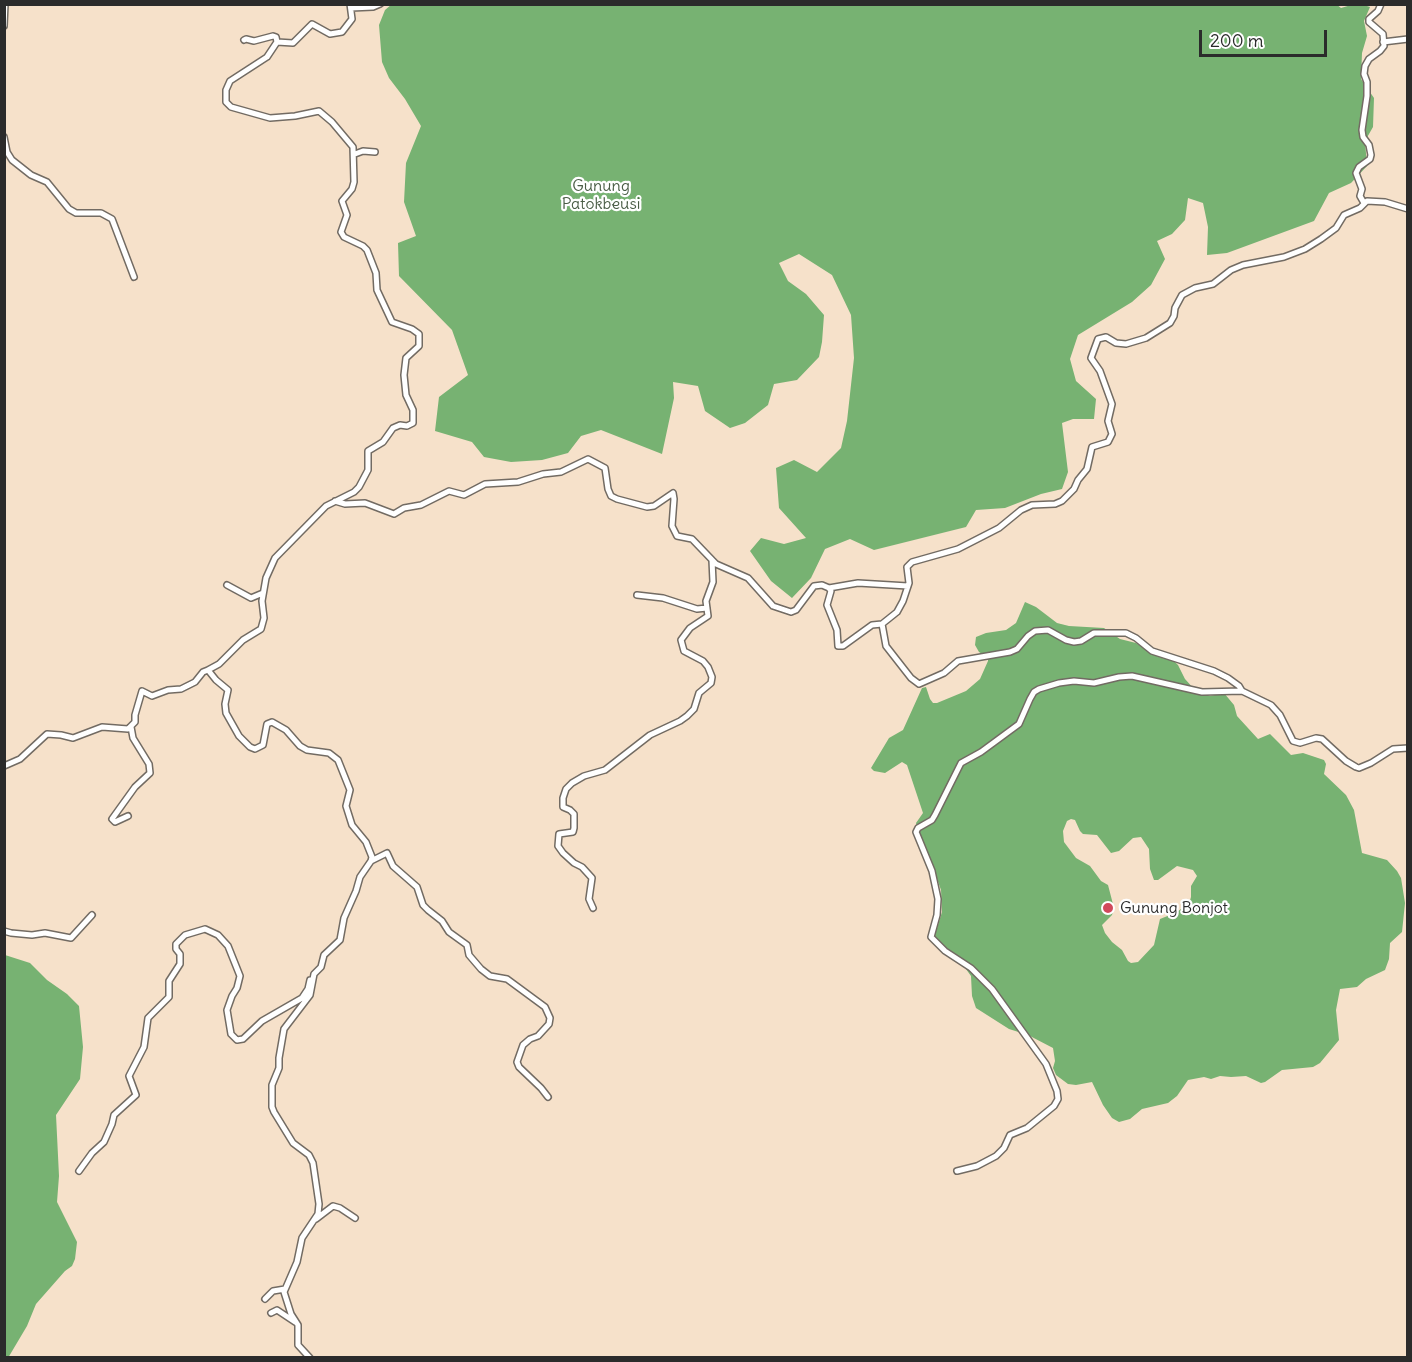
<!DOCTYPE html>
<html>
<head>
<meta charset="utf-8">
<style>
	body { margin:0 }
	#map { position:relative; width:1412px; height:1362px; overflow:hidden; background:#f6e1ca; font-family:Delius,sans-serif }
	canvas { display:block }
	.frame { position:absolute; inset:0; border:6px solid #2b2b2b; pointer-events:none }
	.scale { position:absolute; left:1199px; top:30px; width:128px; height:27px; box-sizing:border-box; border:3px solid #2b2b2b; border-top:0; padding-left:8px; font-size:18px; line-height:21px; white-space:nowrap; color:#2b2b2b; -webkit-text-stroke:4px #fff; paint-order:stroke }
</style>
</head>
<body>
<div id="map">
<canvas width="1412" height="1362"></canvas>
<div class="frame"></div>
<div class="scale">200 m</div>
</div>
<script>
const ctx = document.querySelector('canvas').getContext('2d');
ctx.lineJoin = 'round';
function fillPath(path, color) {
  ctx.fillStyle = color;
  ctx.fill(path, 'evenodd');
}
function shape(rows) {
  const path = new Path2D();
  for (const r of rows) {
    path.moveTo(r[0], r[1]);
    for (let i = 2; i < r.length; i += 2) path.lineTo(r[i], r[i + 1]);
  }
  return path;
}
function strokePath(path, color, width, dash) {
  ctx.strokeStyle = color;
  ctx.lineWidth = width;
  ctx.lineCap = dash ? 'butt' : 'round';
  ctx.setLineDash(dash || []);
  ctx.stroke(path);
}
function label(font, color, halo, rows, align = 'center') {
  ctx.font = font + ' Delius,sans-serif';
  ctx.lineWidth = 4.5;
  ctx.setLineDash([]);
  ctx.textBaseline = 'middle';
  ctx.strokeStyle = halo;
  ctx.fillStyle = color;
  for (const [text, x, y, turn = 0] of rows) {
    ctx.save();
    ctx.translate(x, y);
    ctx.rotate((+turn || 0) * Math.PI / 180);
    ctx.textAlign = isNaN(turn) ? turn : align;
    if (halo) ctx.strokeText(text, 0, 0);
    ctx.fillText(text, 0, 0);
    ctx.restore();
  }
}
fillPath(shape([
	[392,4,1336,4,1341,8,1351,5,1364,5,1370,7,1364,21,1367,36,1362,53,1361,79,1374,98,1373,127,1365,141,1367,166,1351,183,1329,193,1314,221,1227,253,1207,255,1208,227,1203,203,1188,198,1185,220,1172,234,1157,241,1165,259,1151,285,1132,302,1078,335,1070,359,1076,381,1096,399,1094,419,1073,419,1062,423,1068,472,1062,489,1041,494,1005,508,976,510,966,527,874,550,850,539,825,549,811,578,792,598,771,581,750,551,761,538,784,544,806,538,779,508,776,468,794,460,817,472,841,448,847,421,854,358,851,315,832,275,799,254,779,263,788,281,806,294,824,315,822,342,819,357,797,380,774,384,768,405,745,423,730,428,705,411,698,386,673,382,674,398,662,454,601,430,581,436,568,453,542,460,511,462,484,457,472,442,435,431,439,397,468,375,452,330,399,276,398,243,416,236,404,202,406,163,421,126,405,99,389,78,382,62,379,25,385,10],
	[1025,602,1036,607,1057,623,1069,626,1104,628,1120,639,1136,643,1154,655,1165,659,1172,659,1178,665,1185,679,1195,690,1210,696,1224,693,1234,705,1237,716,1258,739,1270,734,1291,755,1303,753,1324,760,1326,764,1324,774,1346,795,1354,810,1362,853,1387,860,1397,871,1401,878,1405,903,1402,932,1390,943,1389,959,1385,970,1366,979,1357,987,1340,989,1336,1010,1339,1040,1320,1063,1313,1067,1282,1070,1265,1082,1261,1083,1246,1076,1231,1077,1220,1076,1211,1079,1204,1077,1188,1080,1177,1096,1168,1103,1142,1109,1130,1119,1119,1122,1112,1118,1103,1105,1092,1082,1076,1085,1068,1084,1056,1075,1053,1068,1055,1061,1053,1048,1028,1035,1009,1029,976,1008,972,996,971,976,958,958,942,946,934,938,942,912,941,890,929,856,919,839,916,823,923,813,907,765,902,762,885,773,874,771,871,768,889,738,903,730,922,688,926,687,930,699,933,703,937,703,966,691,980,679,988,661,988,658,979,652,975,645,976,637,986,633,1006,630,1016,623],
	[1071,819,1075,820,1080,831,1083,834,1097,835,1111,853,1119,851,1133,838,1141,837,1149,849,1150,869,1154,880,1158,880,1177,866,1193,870,1197,876,1191,886,1191,897,1189,904,1175,913,1160,919,1154,945,1138,962,1131,963,1128,961,1122,950,1112,942,1105,933,1102,925,1112,915,1114,908,1108,885,1101,881,1090,866,1076,858,1064,842,1063,831,1067,821],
	[5,955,30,963,47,980,67,994,79,1006,83,1047,80,1079,56,1115,59,1176,57,1202,77,1242,75,1259,72,1266,65,1271,36,1304,27,1326,8,1358,4,1357]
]), '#77b272');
const minor = shape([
	[351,8,373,7,380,4],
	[4,26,5,4],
	[244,40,246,39,254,41,273,36,276,37,277,42],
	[1383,42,1408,39],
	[4,137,7,152,12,160,31,175,47,182,69,209,76,213,101,213,112,219,134,277],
	[355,154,363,151,375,152],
	[1364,203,1360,196,1362,189,1356,173,1359,167,1370,159,1371,155,1369,145,1363,137,1362,130,1367,96,1367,82,1364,74,1365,66,1369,59,1380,51,1384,46,1383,34,1369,22,1369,19,1378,11,1381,4],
	[335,501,345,504,365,503,394,514,404,508,421,505,449,491,464,495,485,484,518,482,543,474,561,472,588,459,605,468,608,489,611,496,617,499,647,507,654,506,673,493,674,499,672,526,677,536,692,539,716,564,748,578,773,606,791,612,796,610,814,586,822,585,829,588,831,591,827,605,837,630,838,646,843,646,872,625,882,624,886,646,911,678,919,684,944,673,958,661,1010,652,1017,649,1028,636,1035,631,1048,630,1066,640,1074,642,1081,641,1094,633,1126,633,1136,638,1152,651,1214,671,1228,678,1239,686,1242,691,1271,705,1280,715,1293,741,1300,743,1316,738,1322,739,1346,761,1356,767,1359,768,1371,763,1393,749,1408,748],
	[227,585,251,598,263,593],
	[829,588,858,583,908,586],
	[637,595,663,598,697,609,707,608],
	[882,624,897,612,903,601,909,583,907,567,912,562,958,549,999,528,1021,510,1032,505,1055,504,1062,501,1074,489,1078,480,1087,469,1092,447,1108,442,1112,434,1108,421,1112,404,1100,371,1091,358,1098,339,1106,337,1116,343,1126,344,1146,338,1170,323,1174,316,1175,308,1182,295,1195,288,1213,284,1231,270,1243,265,1284,257,1305,249,1321,239,1336,228,1344,215,1360,208,1367,201,1385,202,1408,209],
	[208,670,219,664,243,640,261,629,264,618,262,601,266,578,275,558,326,506,354,492,359,487,368,470,368,451,383,442,393,428,400,425,407,426,413,423,413,410,406,395,404,375,406,358,419,346,419,334,412,329,392,322,377,290,376,273,367,250,363,246,344,237,341,232,347,215,342,201,352,189,354,182,353,147,332,122,319,111,295,116,270,118,231,107,226,102,226,90,230,81,267,57,277,42,293,43,312,24,330,34,342,32,352,19,350,4],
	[4,766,20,759,47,734,61,735,73,738,102,727,128,729,135,722,135,715,142,691,152,696,168,690,181,689,195,682,203,672,208,670,216,680,228,690,225,704,226,713,239,736,250,747,255,749,263,745,267,724,272,722,286,730,300,746,307,750,329,753,338,760,350,790,346,806,352,825,366,842,372,857,371,861],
	[128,816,115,822,112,819,135,787,150,773,149,764,133,738,131,727],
	[593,908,589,899,592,878,582,867,574,863,563,853,558,846,559,834,573,832,574,828,574,814,570,810,563,807,563,798,566,789,572,783,584,776,605,770,650,735,680,721,687,716,694,709,699,693,711,683,712,677,708,667,703,661,684,651,681,640,690,628,708,616,706,601,713,582,712,560],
	[4,931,11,933,32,935,45,933,71,938,92,915],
	[79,1171,92,1153,104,1142,112,1124,114,1115,136,1095,129,1076,144,1047,148,1018,169,997,169,981,180,964,180,954,176,949,176,944,185,935,205,929,218,935,228,946,240,976,237,988,232,996,227,1010,231,1034,237,1040,243,1039,262,1021,302,998,308,989,310,980],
	[957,1171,977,1166,996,1156,1004,1148,1010,1135,1027,1128,1054,1106,1058,1099,1057,1091,1046,1064,992,989,971,968,945,951,931,937,937,915,938,899,932,871,916,832,918,828,932,820,935,815,961,763,981,752,1019,724,1030,699,1034,692,1039,689,1059,683,1074,681,1094,683,1119,677,1132,676,1202,692,1242,691],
	[316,1219,333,1206,340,1208,355,1218],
	[265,1299,273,1291,285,1289],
	[271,1313,277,1310,295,1322],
	[310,1358,298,1345,298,1325,291,1314,284,1292,297,1262,302,1238,318,1214,319,1204,313,1163,309,1155,293,1143,274,1112,272,1107,272,1085,279,1068,279,1058,284,1029,310,995,314,974,321,967,324,955,340,940,344,918,356,891,360,877,371,861,387,853,393,866,417,887,423,905,428,910,442,921,449,932,467,945,469,955,481,969,490,976,507,979,545,1007,550,1018,549,1024,538,1036,530,1039,523,1045,517,1062,519,1067,541,1088,548,1097]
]);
strokePath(minor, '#726b63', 8);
strokePath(minor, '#fff', 5);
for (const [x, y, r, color] of [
	[1108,908,6,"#d1495b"]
]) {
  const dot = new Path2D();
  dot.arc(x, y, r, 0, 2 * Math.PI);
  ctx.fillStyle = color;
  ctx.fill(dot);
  strokePath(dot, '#fff', 2);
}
label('16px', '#4a5d46', '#fff', [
	["Gunung",601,186],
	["Patokbeusi",601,204]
]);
label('16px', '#2b2b2b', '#fff', [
	["Gunung Bonjot",1120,908]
], 'left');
</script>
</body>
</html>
